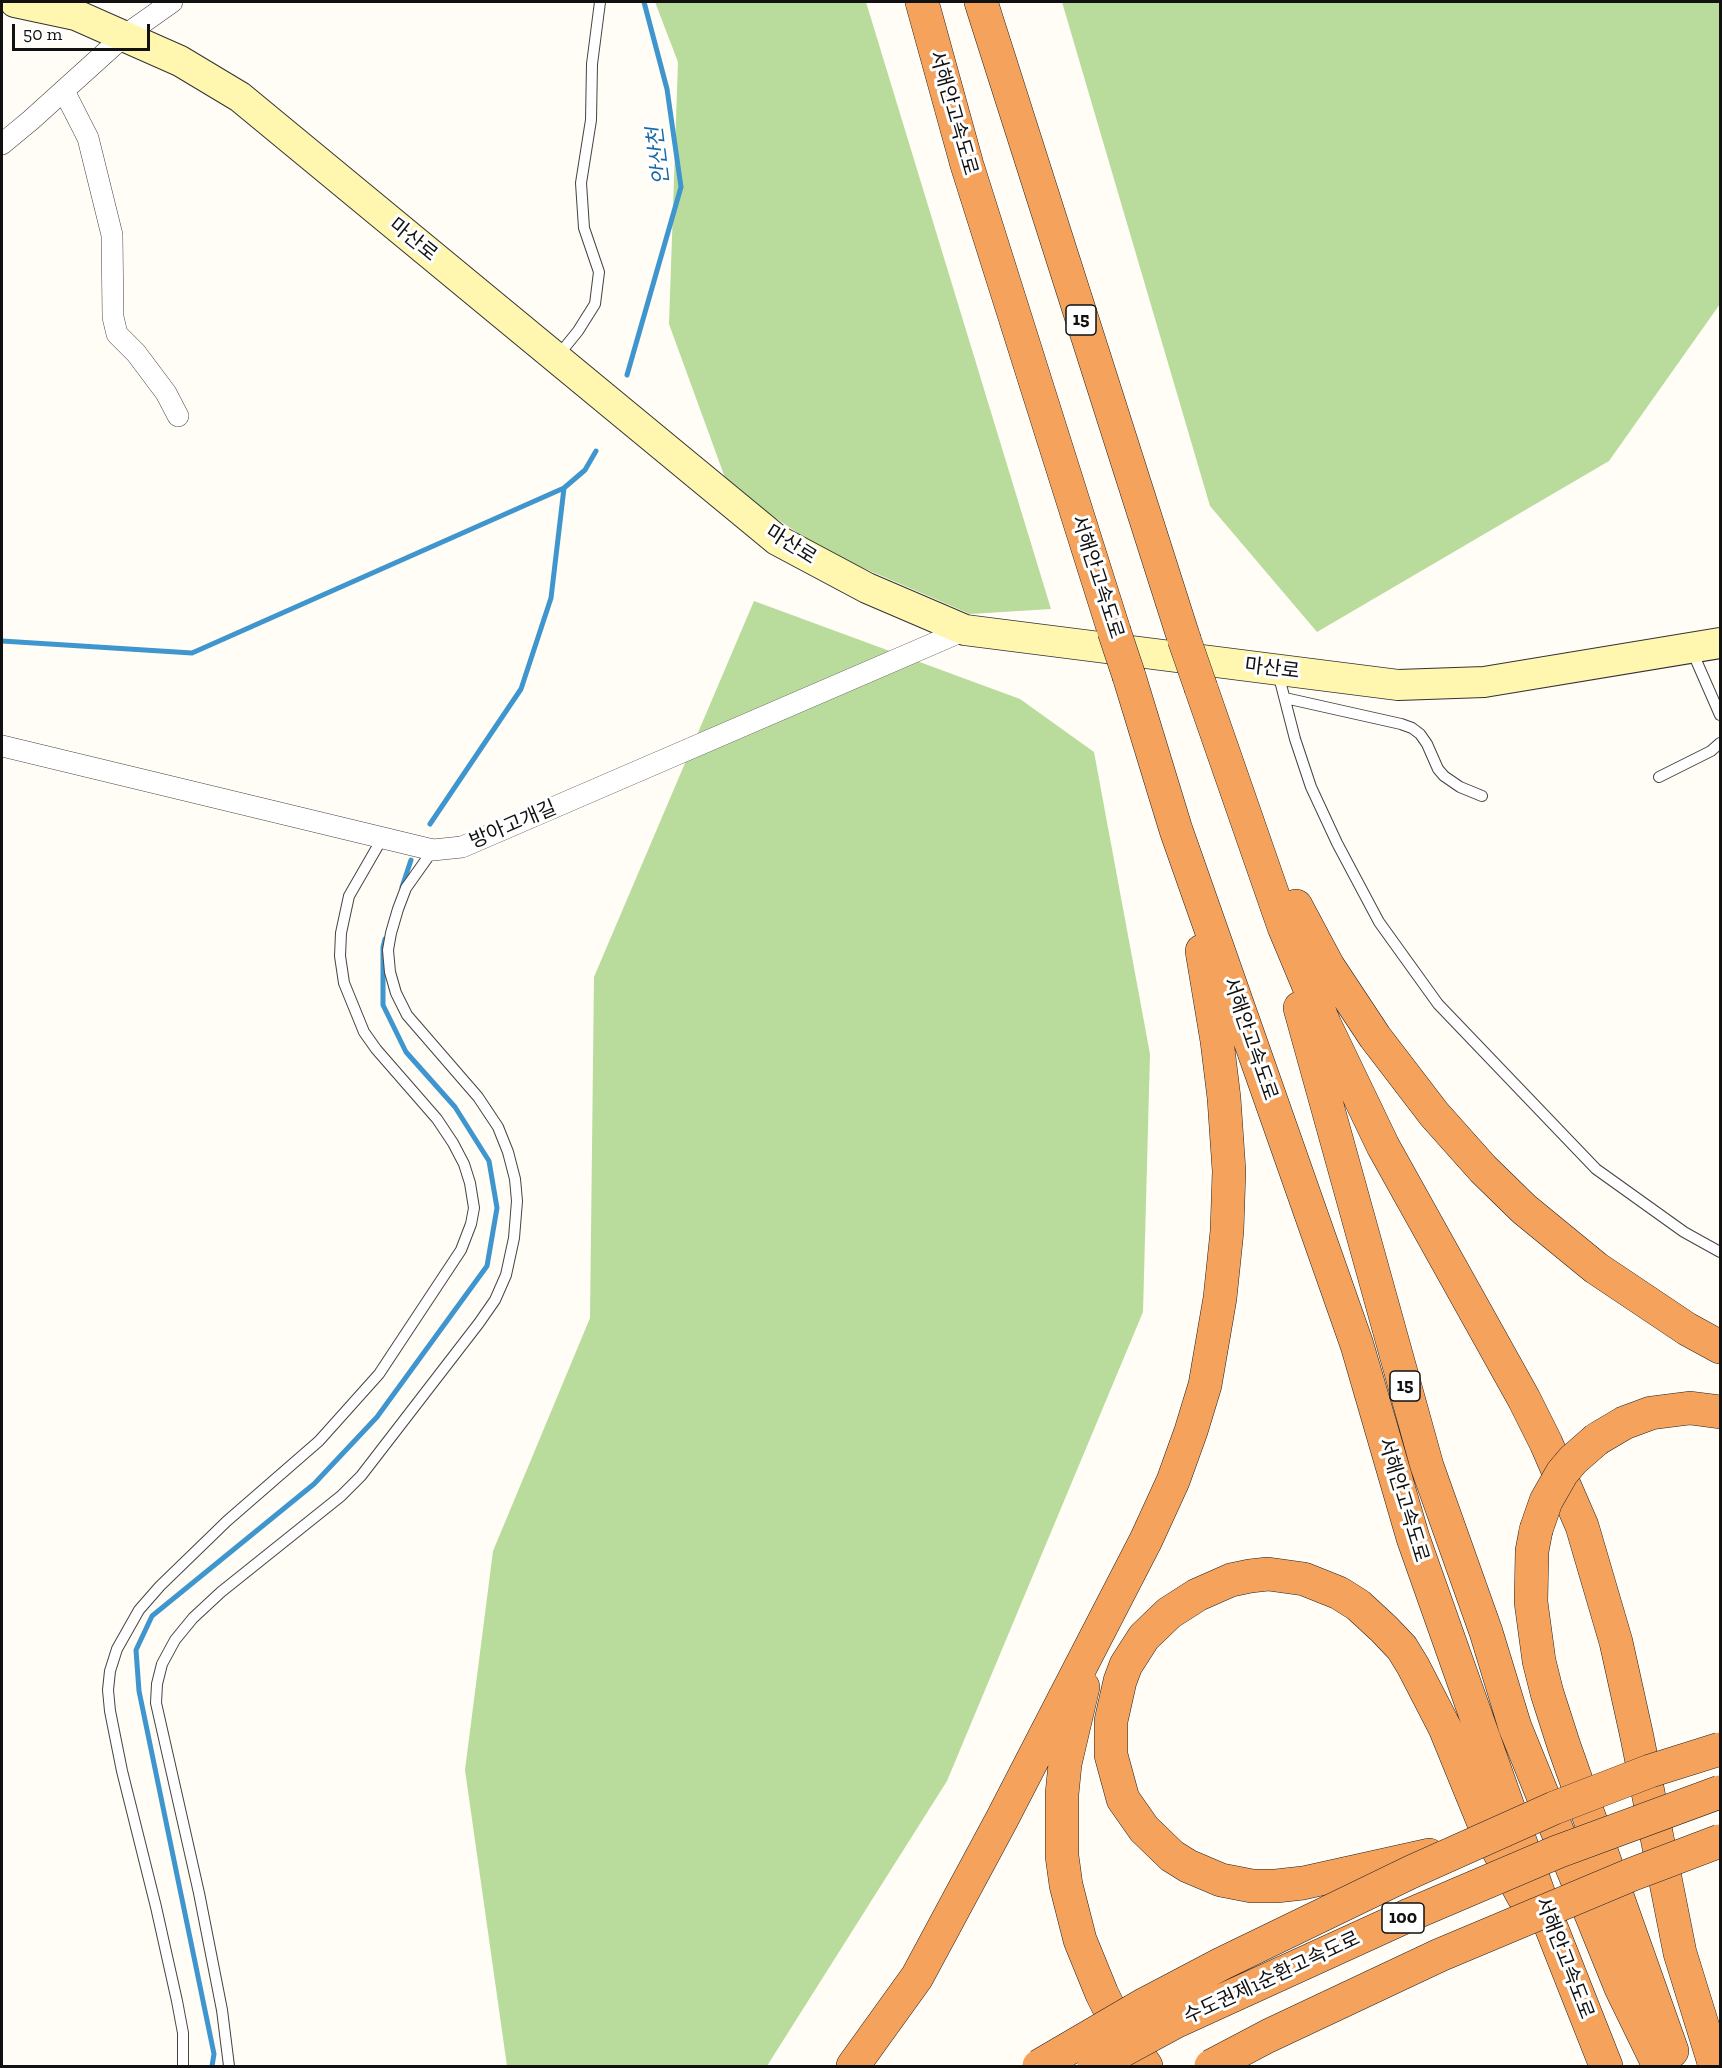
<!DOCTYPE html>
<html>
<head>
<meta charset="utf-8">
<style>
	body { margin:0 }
	#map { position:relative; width:1722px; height:2068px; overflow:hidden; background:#fffdf5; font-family:"Zilla Slab",serif }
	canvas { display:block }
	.frame { position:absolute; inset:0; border:3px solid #111; pointer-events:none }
	.scale { position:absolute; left:12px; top:24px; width:138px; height:27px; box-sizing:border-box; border:3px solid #111; border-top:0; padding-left:8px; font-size:18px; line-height:21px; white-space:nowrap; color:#111; -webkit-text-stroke:4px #fff; paint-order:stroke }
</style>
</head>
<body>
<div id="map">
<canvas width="1722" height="2068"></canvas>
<div class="frame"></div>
<div class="scale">50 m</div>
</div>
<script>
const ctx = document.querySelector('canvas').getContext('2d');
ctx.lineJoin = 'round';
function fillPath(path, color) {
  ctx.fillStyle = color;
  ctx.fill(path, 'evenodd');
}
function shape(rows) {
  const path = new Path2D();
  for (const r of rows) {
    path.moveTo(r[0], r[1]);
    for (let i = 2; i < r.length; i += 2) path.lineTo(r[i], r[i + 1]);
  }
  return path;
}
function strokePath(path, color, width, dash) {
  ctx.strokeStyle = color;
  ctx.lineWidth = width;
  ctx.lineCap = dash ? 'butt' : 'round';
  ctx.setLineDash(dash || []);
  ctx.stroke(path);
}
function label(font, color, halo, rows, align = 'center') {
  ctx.font = font + ' "Zilla Slab","Noto Sans KR",serif';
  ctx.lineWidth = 6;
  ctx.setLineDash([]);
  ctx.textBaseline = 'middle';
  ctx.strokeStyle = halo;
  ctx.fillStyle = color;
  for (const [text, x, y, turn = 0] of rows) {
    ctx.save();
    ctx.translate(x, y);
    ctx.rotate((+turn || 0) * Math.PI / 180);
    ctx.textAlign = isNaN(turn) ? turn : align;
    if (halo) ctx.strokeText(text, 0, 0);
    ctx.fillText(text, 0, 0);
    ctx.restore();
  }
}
fillPath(shape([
	[655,2,866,2,1051,609,970,614,826,552,728,486,669,324,678,62],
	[1062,2,1720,2,1720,304,1609,461,1317,632,1210,506],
	[754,601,1020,699,1094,752,1150,1054,1143,1312,947,1781,767,2066,507,2066,465,1770,493,1551,590,1318,594,977]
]), '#b9dc9c');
strokePath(shape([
	[627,375,681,187,667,89,644,2],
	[2,641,192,653,564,488],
	[430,824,521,689,551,598,564,488,585,470,596,451],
	[402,887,411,860],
	[212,2066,214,2054,139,1691,136,1650,152,1616,314,1484,377,1417,487,1266,497,1208,489,1161,455,1107,406,1052,383,1005,383,947,385,939]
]), '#3f96cf', 5);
const lane = shape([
	[557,357,578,331,595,304,599,272,584,228,581,183,591,120,592,64,600,2],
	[1692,651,1720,715],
	[1278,673,1295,739,1311,787,1337,843,1379,922,1438,1004,1596,1169,1684,1232,1720,1252],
	[1285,698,1401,724,1412,728,1420,734,1427,744,1438,769,1444,776,1460,787,1482,796],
	[1659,777,1711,751,1720,743],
	[183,2066,183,2033,177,2001,156,1907,122,1771,110,1711,108,1690,110,1671,117,1649,139,1610,160,1586,227,1521,319,1441,379,1374,461,1250,471,1224,474,1208,470,1183,464,1164,453,1143,437,1119,376,1049,364,1032,344,983,340,956,341,933,349,896,383,837],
	[229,2066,222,2010,199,1893,156,1703,157,1684,162,1664,175,1640,193,1618,221,1592,341,1496,361,1476,479,1323,495,1300,506,1275,514,1238,517,1201,515,1179,508,1152,498,1127,478,1097,407,1015,396,993,390,972,388,950,391,933,398,909,406,888,433,850]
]);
const street = shape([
	[64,91,88,138,112,235,113,317,117,334,136,353,166,393,178,416],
	[2,144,31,120,124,36,172,2],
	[2,746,433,850,462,847,965,630]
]);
const secondary = shape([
	[15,2,76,15,180,61,240,97,777,540,867,588,965,630,1398,685,1484,682,1720,643]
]);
const highway = shape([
	[922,2,967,165,1114,631],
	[981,2,1184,639],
	[1129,676,1176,830,1357,1345,1413,1538,1544,1909,1606,2066],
	[1201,688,1284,927,1325,1025,1383,1146,1524,1399,1546,1443,1582,1526,1616,1642,1637,1737,1680,1953,1715,2066],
	[1296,906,1328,966,1375,1037,1434,1114,1483,1169,1524,1209,1596,1268,1687,1329,1720,1347],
	[1300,1008,1427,1466,1486,1632,1515,1727,1621,1988,1659,2066],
	[1597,1439,1624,1423,1651,1413,1690,1408,1720,1412],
	[1536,1530,1532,1551,1531,1602,1539,1661,1547,1693,1564,1746,1672,2051],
	[1083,1687,1065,1764,1062,1794,1062,1856,1066,1885,1080,1940,1102,1994,1118,2026,1146,2066],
	[1429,1855,1303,1883,1276,1886,1252,1886,1221,1880,1188,1866,1172,1856,1144,1829,1123,1799,1111,1755,1111,1721,1120,1681,1126,1665,1144,1637,1169,1613,1197,1595,1231,1580,1250,1576,1268,1574,1304,1579,1339,1593,1358,1605,1384,1629,1402,1648,1413,1666,1445,1728,1485,1826,1523,1896],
	[853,2066,917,1977,1002,1819,1146,1540,1173,1481,1191,1431,1205,1385,1220,1298,1227,1231,1229,1171,1224,1098,1217,1041,1202,951]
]);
strokePath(lane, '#444', 12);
strokePath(street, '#444', 22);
strokePath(secondary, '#333', 32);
strokePath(highway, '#222', 34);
strokePath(lane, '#fff', 10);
strokePath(street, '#fff', 21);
strokePath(secondary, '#fff6b0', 30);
strokePath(highway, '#f5a25d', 33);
const highwayBridge = shape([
	[1114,631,1129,676],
	[1184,639,1201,688],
	[1536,1530,1546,1501,1562,1473,1573,1460,1597,1439],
	[1039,2066,1145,2004,1221,1964,1411,1872,1554,1808,1650,1771,1720,1749],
	[1094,2066,1175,2022,1407,1916,1557,1852,1720,1792],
	[1211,2066,1268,2036,1440,1955,1633,1874,1720,1841]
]);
strokePath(highwayBridge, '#222', 34, []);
strokePath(highwayBridge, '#f5a25d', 33);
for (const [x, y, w] of [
	[1081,320,30],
	[1405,1386,30],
	[1403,1918,42]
]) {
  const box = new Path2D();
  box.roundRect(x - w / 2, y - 15, w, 30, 4.5);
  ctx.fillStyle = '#fff';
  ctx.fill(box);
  strokePath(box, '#111', 1.5);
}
label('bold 18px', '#111', null, [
	["15",1081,320],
	["15",1405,1386],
	["100",1403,1918]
]);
label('20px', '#111', '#fff', [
	["서해안고속도로",953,113,74],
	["마산로",413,240,39],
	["마산로",791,545,32],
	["서해안고속도로",1097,577,72],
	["마산로",1272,669,7],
	["방아고개길",513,825,-23],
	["서해안고속도로",1250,1039,71],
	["서해안고속도로",1403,1500,73],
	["서해안고속도로",1564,1958,69],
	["수도권제1순환고속도로",1272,1978,-25]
]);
label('italic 21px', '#1768a6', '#fff', [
	["안산천",659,156,-97]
]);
</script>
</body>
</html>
